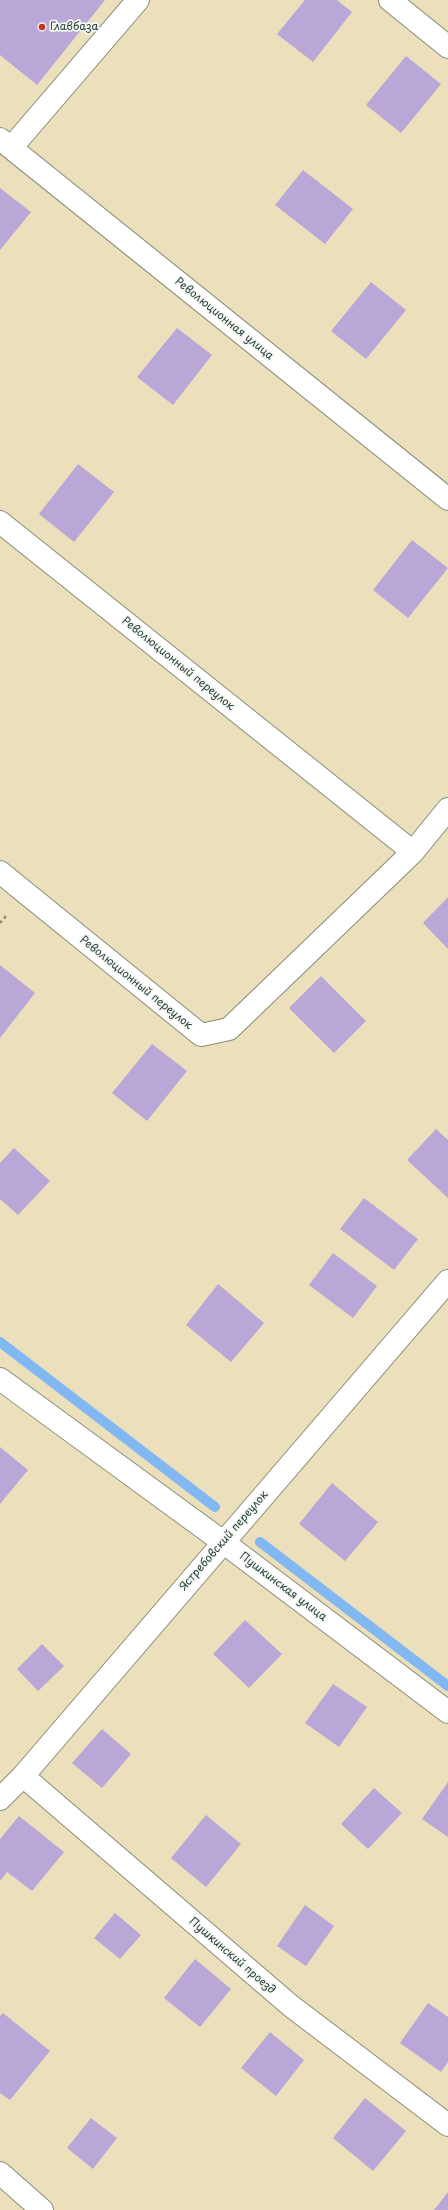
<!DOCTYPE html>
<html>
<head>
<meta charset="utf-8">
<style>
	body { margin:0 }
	canvas { display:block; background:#ecdfbc }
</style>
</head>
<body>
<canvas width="448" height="2210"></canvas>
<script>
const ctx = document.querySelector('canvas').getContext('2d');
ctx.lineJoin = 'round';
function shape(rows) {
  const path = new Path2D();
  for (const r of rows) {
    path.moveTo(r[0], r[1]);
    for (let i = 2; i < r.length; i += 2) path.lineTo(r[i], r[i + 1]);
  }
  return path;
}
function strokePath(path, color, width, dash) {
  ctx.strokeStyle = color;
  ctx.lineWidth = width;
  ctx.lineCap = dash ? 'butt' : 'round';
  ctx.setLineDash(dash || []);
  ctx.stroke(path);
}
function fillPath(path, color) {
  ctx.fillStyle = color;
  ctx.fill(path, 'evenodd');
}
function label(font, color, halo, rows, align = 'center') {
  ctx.font = font + ' "Playpen Sans",sans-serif';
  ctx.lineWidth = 3.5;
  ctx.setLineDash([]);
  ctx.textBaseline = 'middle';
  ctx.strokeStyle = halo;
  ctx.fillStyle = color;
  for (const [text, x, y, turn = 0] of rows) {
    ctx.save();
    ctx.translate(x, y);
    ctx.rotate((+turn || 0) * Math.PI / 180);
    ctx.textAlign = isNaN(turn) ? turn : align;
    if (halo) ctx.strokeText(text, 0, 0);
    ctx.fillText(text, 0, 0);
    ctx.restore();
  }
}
strokePath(shape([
	[0,1342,215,1507],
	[260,1542,448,1686]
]), '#82b8f1', 10);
fillPath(shape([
	[0,0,105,0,37,85,0,55],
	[305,0,337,0,352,12,313,62,277,34],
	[406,56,441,84,401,133,366,105],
	[303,170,353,209,325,244,275,205],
	[0,188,31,212,0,250],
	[371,282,406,310,366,359,331,331],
	[177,328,212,355,173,405,137,377],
	[78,464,114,492,74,542,39,514],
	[412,540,448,568,408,618,373,590],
	[448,897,448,949,423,923],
	[0,965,35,993,0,1038],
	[321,976,366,1021,334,1053,289,1008],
	[152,1044,187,1071,147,1121,112,1093],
	[436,1129,448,1140,448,1198,407,1160],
	[14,1148,50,1181,18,1215,0,1199,0,1163],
	[364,1198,418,1239,394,1270,340,1229],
	[333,1253,377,1286,353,1318,309,1285],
	[218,1284,264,1323,231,1362,186,1325],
	[0,1447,28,1470,0,1504],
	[332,1483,378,1522,345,1561,299,1524],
	[245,1620,282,1654,249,1688,213,1654],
	[42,1644,64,1666,38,1691,17,1669],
	[333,1684,367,1707,339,1747,305,1723],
	[102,1729,131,1754,102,1788,72,1763],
	[448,1782,448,1837,422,1819],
	[374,1788,402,1813,368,1849,341,1824],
	[206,1815,241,1844,206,1887,171,1858],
	[19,1816,64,1852,32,1891,7,1872,0,1881,0,1839],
	[305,1905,334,1926,306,1966,277,1946],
	[115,1913,141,1935,120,1959,94,1938],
	[195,1959,231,1989,200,2027,164,1998],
	[428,2003,448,2017,448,2062,441,2072,400,2043],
	[3,2013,50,2051,10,2100,0,2093,0,2016],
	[270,2032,304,2060,276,2096,241,2068],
	[365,2098,406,2131,373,2171,333,2138],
	[91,2118,117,2138,93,2169,67,2148],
	[448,2192,448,2210,434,2210]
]), '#b9a7d7');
const minor = shape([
	[390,0,448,47],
	[0,139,448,499],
	[11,148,138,0],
	[0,522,413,852],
	[0,872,201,1035,229,1029,413,852,448,809],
	[0,1379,223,1542,448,1712],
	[23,1776,291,2006,448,2125],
	[0,1799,23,1776,448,1281],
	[0,2173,42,2210]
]);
strokePath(minor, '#868e78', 24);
strokePath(shape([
	[0,923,6,916]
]), '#868e78', 2.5, [3, 3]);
strokePath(minor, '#fff', 22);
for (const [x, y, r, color] of [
	[42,27,4,"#c8321e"]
]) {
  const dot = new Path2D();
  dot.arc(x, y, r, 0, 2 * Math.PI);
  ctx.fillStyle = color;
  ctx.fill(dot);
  strokePath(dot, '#f6f6f2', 1.5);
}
label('11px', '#1f3d34', '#f6f6f2', [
	["Главбаза",50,27]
], 'left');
label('11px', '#1f3d34', '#f6f6f2', [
	["Революционная улица",224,319,39],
	["Революционный переулок",178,664,39],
	["Революционный переулок",136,983,39],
	["Ястребовский переулок",224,1541,-49],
	["Пушкинская улица",283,1587,37],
	["Пушкинский проезд",232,1956,41]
]);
</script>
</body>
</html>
